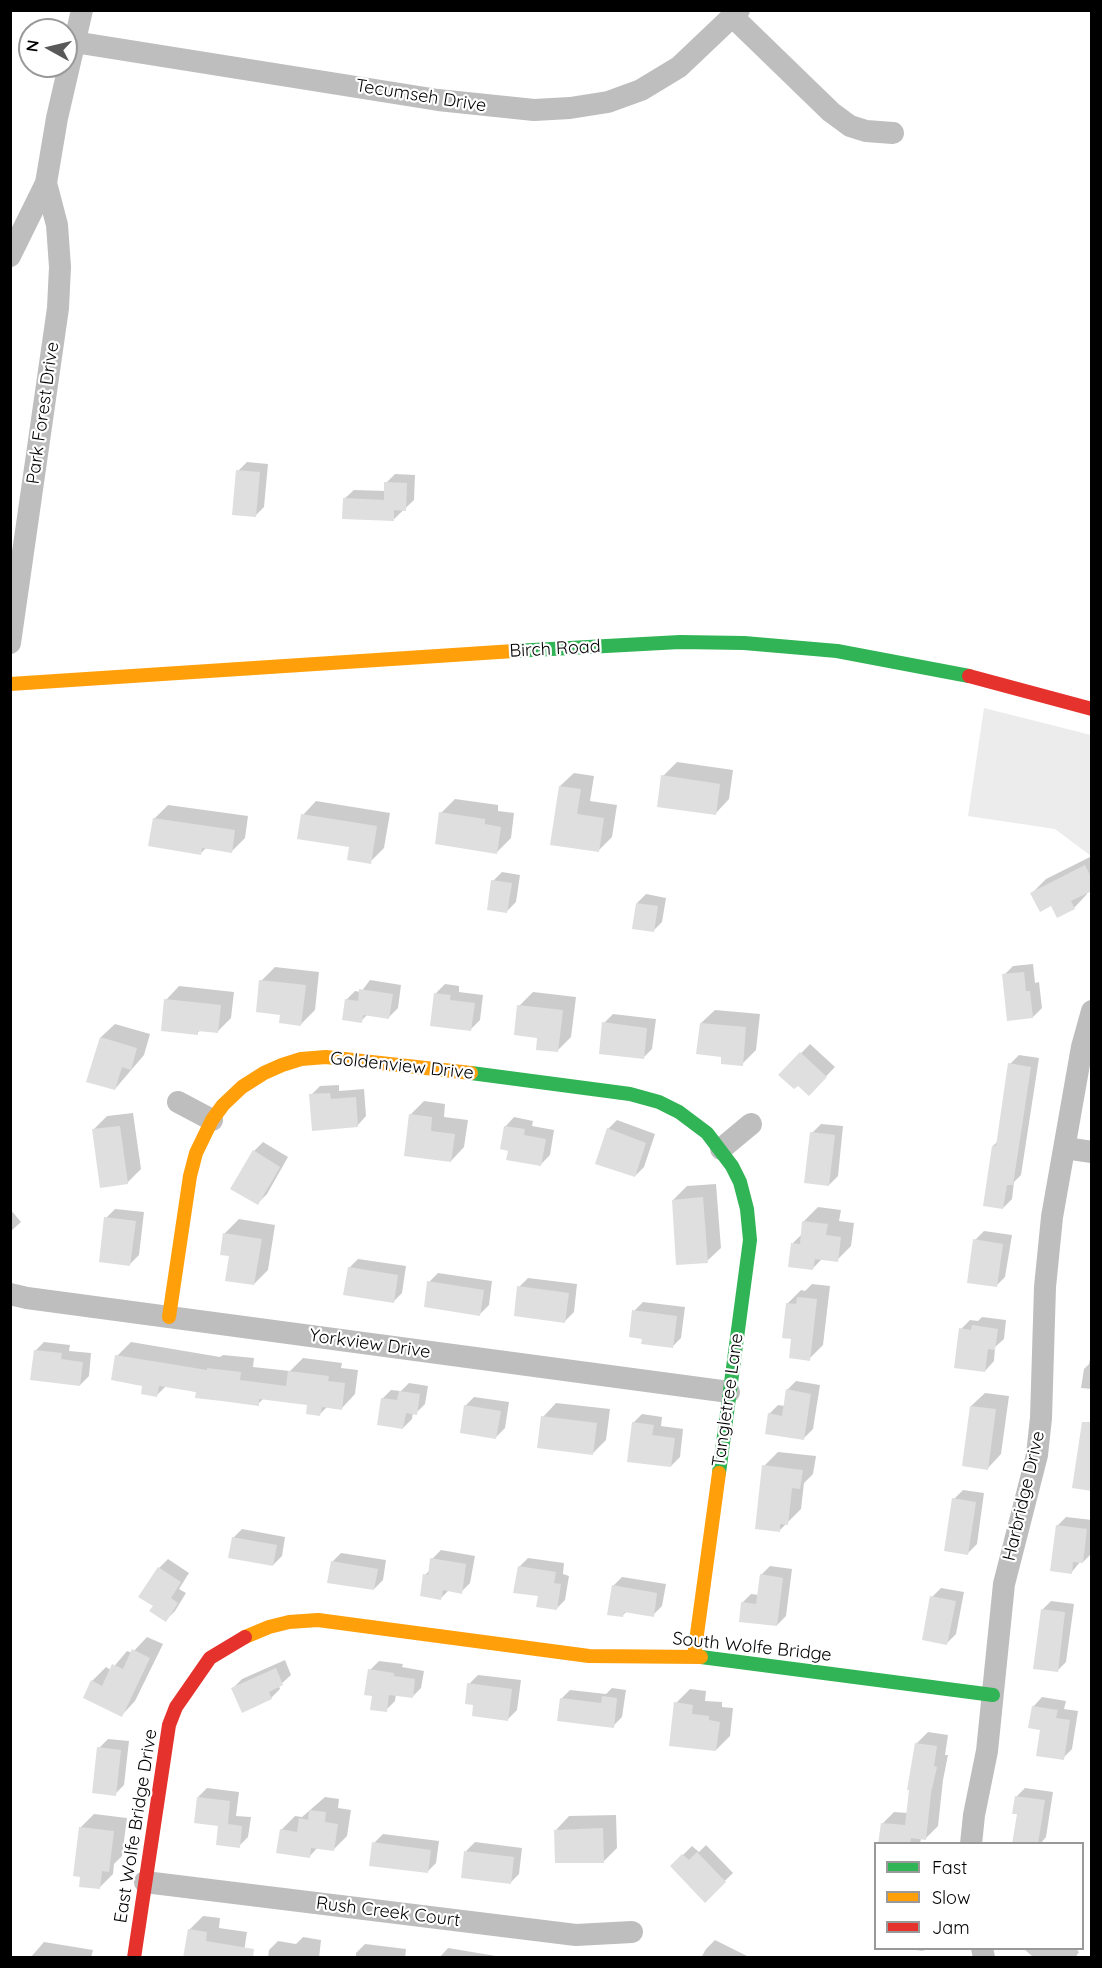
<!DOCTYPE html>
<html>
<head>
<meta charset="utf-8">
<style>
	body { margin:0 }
	#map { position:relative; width:1102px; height:1968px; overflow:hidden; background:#fff; font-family:Quicksand,sans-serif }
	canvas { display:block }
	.frame { position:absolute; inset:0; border:12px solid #000; pointer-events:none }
	.legend { position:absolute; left:874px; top:1842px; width:210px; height:108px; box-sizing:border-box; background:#fff; border:2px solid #999; margin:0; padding:8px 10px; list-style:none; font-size:18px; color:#000 }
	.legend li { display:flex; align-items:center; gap:12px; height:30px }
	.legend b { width:30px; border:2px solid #999 }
	.north { position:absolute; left:18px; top:18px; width:60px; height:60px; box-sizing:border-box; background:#fff; border:2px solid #999; border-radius:50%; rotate:278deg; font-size:16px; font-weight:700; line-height:24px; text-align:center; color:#000 }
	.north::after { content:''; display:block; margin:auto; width:21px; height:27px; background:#595959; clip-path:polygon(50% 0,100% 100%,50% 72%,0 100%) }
</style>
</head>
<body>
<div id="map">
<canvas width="1102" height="1968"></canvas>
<div class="frame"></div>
<ul class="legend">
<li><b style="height:8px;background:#30b455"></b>Fast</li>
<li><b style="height:8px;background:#ff9f0a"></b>Slow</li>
<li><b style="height:8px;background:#e5322d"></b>Jam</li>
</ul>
<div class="north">N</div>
</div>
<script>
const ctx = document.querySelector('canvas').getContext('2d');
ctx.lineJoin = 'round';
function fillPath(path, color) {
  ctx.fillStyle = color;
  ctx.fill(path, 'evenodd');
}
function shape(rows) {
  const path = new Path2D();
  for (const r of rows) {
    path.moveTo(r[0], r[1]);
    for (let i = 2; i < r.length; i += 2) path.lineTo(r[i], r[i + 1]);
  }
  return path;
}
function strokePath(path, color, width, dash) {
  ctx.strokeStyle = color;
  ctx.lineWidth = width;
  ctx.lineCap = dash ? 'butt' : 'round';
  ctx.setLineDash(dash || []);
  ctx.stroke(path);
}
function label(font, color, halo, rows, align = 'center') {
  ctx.font = font + ' Quicksand,sans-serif';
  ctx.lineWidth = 4.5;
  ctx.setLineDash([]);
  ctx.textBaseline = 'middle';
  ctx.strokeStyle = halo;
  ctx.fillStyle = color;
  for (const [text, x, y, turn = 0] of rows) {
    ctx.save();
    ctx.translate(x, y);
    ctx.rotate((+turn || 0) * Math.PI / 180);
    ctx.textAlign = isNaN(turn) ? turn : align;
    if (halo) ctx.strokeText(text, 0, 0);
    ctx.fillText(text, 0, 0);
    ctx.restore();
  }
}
fillPath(shape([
	[984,708,1091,735,1091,856,1055,829,968,816]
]), '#ececec');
fillPath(shape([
	[247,462,268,464,264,507,255,516,238,471],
	[395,474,415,475,414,500,393,520,344,499,354,490,386,491,386,483],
	[677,762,733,770,729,799,716,813,663,776],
	[574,773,594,776,590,801,617,805,612,837,598,851,560,786],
	[455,799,498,805,498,811,514,813,511,838,497,852,441,813],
	[316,801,390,813,384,848,370,862,351,846,303,815],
	[168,805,248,816,245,838,231,852,206,848,201,853,154,819],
	[1092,856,1092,889,1086,892,1087,894,1074,908,1052,904,1032,893,1046,879],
	[502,872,520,875,516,902,507,911,493,881],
	[646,894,666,898,662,922,653,931,637,903],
	[1033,964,1035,983,1039,982,1042,1008,1033,1017,1004,975,1013,966],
	[275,967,319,972,315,1010,301,1024,282,1014,261,981],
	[370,980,401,985,398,1008,389,1017,368,1014,361,1021,346,1000,355,991,361,992],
	[445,984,459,986,459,992,483,995,480,1020,471,1029,436,993],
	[179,986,234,992,231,1018,217,1032,201,1030,197,1033,166,1000],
	[533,992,576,997,571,1037,557,1051,539,1037,519,1006],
	[715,1010,760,1014,756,1050,742,1064,723,1055,701,1023],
	[613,1014,656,1019,652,1049,643,1058,604,1023],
	[115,1024,150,1034,144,1055,115,1089,101,1037],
	[810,1044,835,1067,809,1094,798,1084,780,1075],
	[1019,1055,1039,1058,1021,1175,1014,1182,1012,1199,1003,1208,993,1146,998,1141,1010,1064],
	[339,1085,339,1091,364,1089,366,1116,357,1126,311,1095,320,1086],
	[424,1101,445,1104,444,1117,468,1120,464,1147,451,1161,410,1115],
	[133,1113,141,1169,127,1183,93,1130,107,1116],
	[514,1117,533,1121,532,1126,554,1130,550,1155,541,1164,509,1150,505,1127],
	[617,1120,655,1134,644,1167,635,1176,608,1129],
	[821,1124,843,1126,838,1176,829,1185,812,1133],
	[263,1142,288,1157,267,1194,258,1203,254,1151],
	[716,1184,721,1248,707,1261,673,1200,687,1186],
	[818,1207,841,1210,839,1221,854,1223,851,1246,837,1260,823,1258,813,1268,793,1243,802,1234,804,1221],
	[10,1209,21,1222,10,1232],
	[115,1209,144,1212,139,1255,130,1264,106,1218],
	[239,1219,275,1225,268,1270,254,1284,231,1255,222,1254,225,1233],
	[984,1231,1012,1235,1005,1277,996,1286,975,1240],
	[358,1259,406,1266,402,1293,393,1302,349,1268],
	[438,1273,492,1281,489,1305,480,1314,429,1282],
	[528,1278,577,1284,574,1312,565,1321,519,1287],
	[812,1284,830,1286,823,1345,809,1359,792,1338,787,1304,801,1290,805,1291],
	[643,1302,685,1307,681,1338,672,1347,643,1337,634,1311],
	[982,1317,1006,1320,1004,1339,995,1347,994,1361,985,1371,961,1329,970,1320,978,1321],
	[44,1342,70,1345,69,1351,91,1353,89,1376,80,1385,35,1351],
	[131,1342,220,1357,223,1355,254,1358,253,1367,290,1371,303,1358,342,1363,341,1368,358,1370,355,1394,342,1408,328,1406,320,1414,309,1404,264,1398,258,1404,166,1386,157,1395,117,1356],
	[1092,1349,1092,1389,1081,1388,1084,1369,1089,1364],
	[796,1381,820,1385,813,1429,804,1438,769,1414,778,1405,785,1406,787,1390],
	[409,1383,428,1386,425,1404,416,1413,413,1412,412,1419,403,1428,382,1399,391,1390,401,1391],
	[985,1393,1009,1396,1001,1454,988,1468,971,1406],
	[474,1397,509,1402,505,1428,496,1437,465,1406],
	[556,1403,610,1409,606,1440,592,1454,543,1417],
	[642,1414,662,1417,661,1426,683,1429,680,1457,671,1466,633,1423],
	[778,1452,816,1456,813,1474,804,1483,801,1509,779,1531,764,1466],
	[963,1490,984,1493,977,1544,968,1553,954,1499],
	[1066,1517,1092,1520,1092,1553,1083,1562,1080,1562,1071,1573,1057,1526],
	[242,1529,285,1537,282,1556,273,1565,233,1538],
	[441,1550,475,1556,470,1583,461,1592,449,1590,441,1598,425,1575,430,1570,432,1559],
	[341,1553,386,1560,383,1580,374,1589,332,1562],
	[528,1558,564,1563,563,1574,569,1576,565,1600,556,1609,519,1567],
	[168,1559,189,1573,179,1589,186,1593,175,1611,166,1620,155,1606,159,1568],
	[770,1566,792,1569,786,1616,777,1625,742,1603,751,1594,759,1595,761,1575],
	[622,1577,666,1584,662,1606,653,1615,627,1611,622,1616,613,1586],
	[941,1588,964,1592,956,1634,947,1643,932,1597],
	[1051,1601,1074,1604,1066,1662,1057,1671,1042,1610],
	[147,1637,163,1644,135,1701,122,1715,92,1681,106,1667,111,1670,127,1651,132,1653],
	[285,1660,291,1675,279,1686,280,1689,271,1698,233,1688,242,1679],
	[379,1661,403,1664,402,1667,424,1671,421,1688,412,1697,396,1694,395,1701,386,1710,374,1695,370,1670],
	[478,1675,521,1680,517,1710,508,1719,475,1703,469,1684],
	[612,1688,626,1690,622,1717,613,1726,561,1699,570,1690,606,1694],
	[690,1689,706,1691,705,1701,722,1702,722,1707,733,1708,730,1736,716,1750,676,1703],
	[1042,1697,1066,1701,1064,1709,1078,1711,1072,1749,1063,1758,1042,1729,1033,1707],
	[928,1732,948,1735,945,1755,948,1755,943,1780,938,1826,926,1838,921,1838,920,1844,880,1844,882,1824,894,1812,908,1813,916,1744],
	[108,1739,129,1741,124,1785,115,1794,99,1748],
	[207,1788,239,1792,236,1816,251,1817,248,1837,239,1846,198,1797],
	[1025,1788,1053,1792,1046,1837,1040,1844,1019,1844,1016,1797],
	[325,1797,339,1799,338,1808,351,1810,347,1836,333,1850,318,1847,309,1857,281,1830,295,1816,302,1817],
	[94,1814,127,1818,122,1856,114,1864,113,1874,99,1888,80,1828],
	[616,1815,617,1848,603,1862,556,1830,569,1816],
	[383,1834,439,1841,436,1863,427,1872,374,1843],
	[475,1842,522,1848,519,1874,510,1883,466,1851],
	[706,1845,733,1873,705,1900,672,1866,692,1846,699,1852],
	[203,1916,220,1918,219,1928,247,1932,243,1958,185,1958,189,1930],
	[303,1937,321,1940,319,1958,268,1958,269,1950,278,1941,296,1944],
	[715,1940,747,1956,746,1958,701,1958,706,1949],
	[44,1942,93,1950,91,1958,30,1958],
	[365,1944,406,1949,405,1958,356,1958,356,1953],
	[448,1948,496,1956,496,1958,439,1958],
	[899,1948,926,1948,923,1951],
	[1023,1948,1075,1948,1079,1952,1075,1958,1034,1958]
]), '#0003');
fillPath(shape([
	[236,470,260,472,256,517,232,515],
	[384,482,407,483,406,511,394,510,394,521,342,519,343,498,384,500],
	[661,775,720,784,716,815,657,807],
	[559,786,581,789,577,814,604,818,599,852,550,845],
	[439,812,485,819,485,824,501,827,497,854,435,844],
	[301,814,377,826,371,864,347,860,349,847,297,839],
	[153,818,235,830,232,853,202,848,201,855,148,846],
	[1085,865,1092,879,1092,891,1071,901,1075,909,1057,918,1051,906,1040,912,1030,893],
	[491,880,512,883,507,913,487,910],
	[636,903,658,906,654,932,632,929],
	[1024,972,1026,991,1030,991,1033,1018,1007,1021,1002,974],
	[259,980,306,985,301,1026,279,1023,280,1015,256,1012],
	[359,989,393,994,389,1019,363,1015,362,1023,342,1020,345,999,358,1001],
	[434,993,451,995,450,1000,475,1003,471,1031,430,1026],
	[164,999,221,1005,218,1033,198,1031,198,1035,161,1031],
	[517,1005,563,1010,558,1052,536,1050,537,1038,514,1035],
	[602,1022,647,1028,644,1059,599,1054],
	[700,1023,746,1027,743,1066,721,1064,721,1057,696,1054],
	[100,1037,137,1048,131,1070,122,1067,115,1090,86,1082],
	[800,1052,827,1077,809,1096,798,1086,794,1089,778,1075],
	[1008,1063,1031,1067,1013,1185,1007,1185,1003,1209,983,1206,992,1146,996,1146],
	[330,1093,331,1099,356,1097,358,1127,312,1131,309,1094],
	[409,1114,432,1117,431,1131,455,1134,451,1162,404,1156],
	[120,1126,128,1184,100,1188,92,1129],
	[504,1126,525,1129,524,1135,546,1139,541,1166,506,1160,508,1151,500,1149],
	[607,1128,646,1143,635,1177,595,1164],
	[810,1132,835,1135,829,1186,804,1183],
	[253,1150,280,1167,258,1205,230,1189],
	[703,1197,708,1263,676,1265,672,1200],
	[104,1217,136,1221,130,1266,99,1262],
	[802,1221,828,1224,826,1235,841,1237,838,1262,815,1259,813,1270,788,1267,791,1243,800,1244],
	[223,1233,262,1239,254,1285,225,1281,229,1256,220,1255],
	[973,1239,1003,1244,997,1287,967,1283],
	[348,1267,398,1275,394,1303,343,1295],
	[427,1281,484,1290,480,1316,424,1307],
	[517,1286,569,1293,565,1323,514,1316],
	[797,1297,817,1299,810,1361,789,1358,791,1339,782,1338,786,1303,796,1304],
	[632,1310,677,1316,673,1348,641,1344,642,1339,629,1337],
	[972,1325,998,1329,995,1350,988,1349,985,1372,954,1368,959,1328,971,1330],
	[34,1350,62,1353,61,1359,83,1362,80,1386,30,1380],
	[115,1355,207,1370,207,1368,241,1372,240,1380,286,1386,288,1371,329,1376,328,1381,345,1383,342,1410,322,1407,320,1416,306,1414,307,1405,259,1399,259,1406,222,1401,195,1398,196,1392,159,1386,157,1397,141,1394,142,1386,111,1380],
	[786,1389,811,1394,804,1440,765,1434,768,1413,782,1416],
	[399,1391,420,1394,417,1415,406,1413,403,1429,377,1425,381,1398,397,1400],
	[464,1405,501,1411,496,1439,460,1433],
	[970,1406,996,1409,988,1470,962,1466],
	[541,1416,597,1423,593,1455,537,1448],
	[632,1422,654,1425,652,1435,675,1438,671,1467,627,1462],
	[1082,1422,1092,1422,1092,1491,1072,1488],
	[762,1465,803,1470,800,1489,792,1488,788,1525,780,1524,780,1532,755,1529],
	[952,1498,976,1502,968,1555,944,1551],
	[1056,1525,1087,1529,1083,1563,1073,1562,1072,1574,1050,1571],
	[232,1537,277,1545,273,1566,228,1558],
	[430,1558,466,1564,462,1594,443,1590,441,1600,420,1596,423,1574,428,1575],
	[331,1561,378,1569,374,1590,327,1583],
	[518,1566,556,1572,554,1583,561,1584,557,1610,536,1607,538,1596,513,1593],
	[158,1567,181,1582,171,1598,178,1603,166,1622,149,1611,153,1606,138,1597],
	[760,1574,783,1578,777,1626,739,1622,741,1602,756,1604],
	[612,1585,657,1593,654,1617,624,1612,623,1617,607,1615],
	[930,1596,956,1601,947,1645,922,1640],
	[1041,1609,1065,1612,1058,1672,1033,1669],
	[132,1649,150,1658,122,1717,83,1698,91,1680,102,1686,112,1664,123,1669],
	[276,1668,283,1685,269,1692,272,1699,242,1713,231,1688],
	[368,1669,394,1673,394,1676,415,1679,413,1698,389,1695,387,1712,370,1710,372,1696,364,1695],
	[467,1683,512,1689,508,1721,472,1716,473,1705,465,1704],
	[602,1696,617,1698,614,1728,557,1721,560,1698,601,1703],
	[674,1702,693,1705,692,1714,709,1716,709,1720,720,1722,716,1751,669,1746],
	[1032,1706,1058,1710,1056,1718,1070,1720,1064,1760,1036,1756,1040,1730,1028,1728],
	[915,1743,937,1746,934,1766,937,1767,931,1793,926,1840,911,1838,910,1844,878,1844,881,1823,905,1825,909,1790,907,1790],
	[97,1747,121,1750,116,1796,92,1793],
	[1015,1796,1045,1800,1038,1844,1012,1844,1017,1814,1012,1814],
	[197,1797,230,1801,228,1824,242,1826,240,1848,216,1845,218,1826,194,1823],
	[309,1810,326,1812,325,1822,338,1824,334,1851,311,1848,310,1858,276,1853,280,1829,297,1832,299,1818,308,1820],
	[79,1827,114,1831,109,1872,102,1871,100,1889,79,1887,80,1877,73,1876],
	[603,1828,604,1863,555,1863,554,1830],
	[372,1842,431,1850,428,1873,369,1866],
	[464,1851,514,1857,511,1884,461,1878],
	[697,1852,726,1882,705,1903,670,1866,682,1854,689,1860],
	[188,1929,207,1932,206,1941,254,1949,253,1958,183,1958]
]), '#dfdfdf');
strokePath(shape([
	[733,17,831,112,850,126,866,131,893,133],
	[74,42,438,100,534,110,570,108,608,102,641,90,679,67,739,10],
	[10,256,46,183,57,118,82,10],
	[10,643,58,308,60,267,57,225,46,183],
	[178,1102,212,1120],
	[1065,1148,1092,1152],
	[721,1149,751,1124],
	[10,1294,27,1298,729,1392],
	[971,1844,974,1815,987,1751,1004,1584,1037,1455,1041,1418,1045,1287,1052,1217,1082,1047,1092,1011],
	[145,1882,576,1935,632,1932],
	[982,1948,984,1958]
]), '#bebebe', 22);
strokePath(shape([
	[514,651,680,642,744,643,837,651,969,676],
	[471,1073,630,1094,659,1102,679,1112,707,1133,732,1166,740,1182,747,1209,750,1240,719,1473],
	[701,1657,993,1695]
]), '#30b455', 14);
strokePath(shape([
	[10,684,514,651],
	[169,1317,190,1176,196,1153,212,1120,223,1105,242,1087,264,1073,282,1065,301,1059,326,1057,471,1073],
	[245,1637,269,1627,289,1622,318,1620,589,1656,701,1657],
	[694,1656,719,1473]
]), '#ff9f0a', 14);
strokePath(shape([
	[969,676,1092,709],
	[134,1958,169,1725,176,1707,210,1658,245,1637]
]), '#e5322d', 14);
label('18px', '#000', '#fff', [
	["Tecumseh Drive",421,96,9],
	["Park Forest Drive",43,413,-82],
	["Birch Road",555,649,-3],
	["Goldenview Drive",402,1066,6],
	["Yorkview Drive",370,1344,8],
	["Tangletree Lane",728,1400,-82],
	["Harbridge Drive",1024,1496,-77],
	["South Wolfe Bridge",752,1647,6],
	["East Wolfe Bridge Drive",136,1826,-81],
	["Rush Creek Court",388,1912,7]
]);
</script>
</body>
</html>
